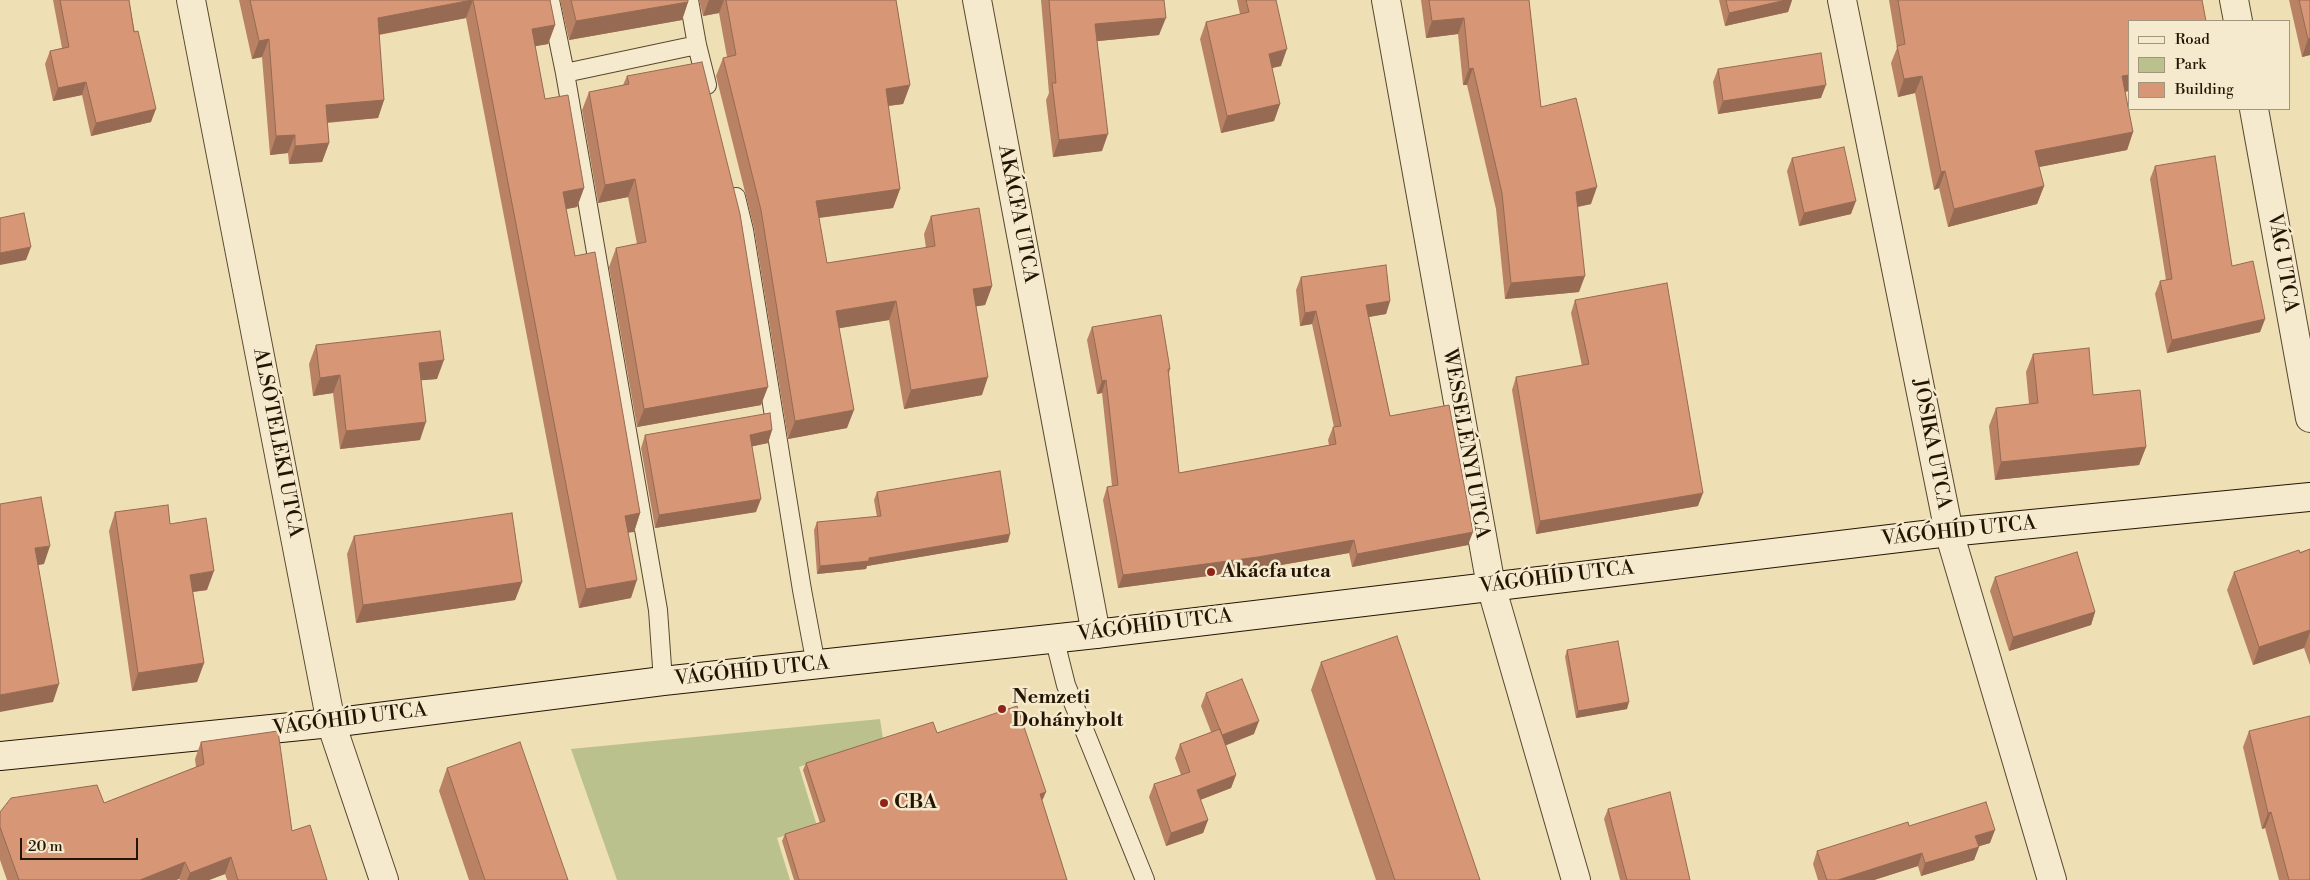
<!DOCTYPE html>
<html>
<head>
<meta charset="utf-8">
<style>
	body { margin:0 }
	#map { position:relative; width:2310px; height:880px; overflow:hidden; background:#efdfb4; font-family:"Libre Bodoni",serif }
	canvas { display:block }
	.legend { position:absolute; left:2128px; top:20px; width:162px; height:90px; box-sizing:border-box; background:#f5eace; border:1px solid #a1957d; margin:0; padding:6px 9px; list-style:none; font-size:15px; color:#241503 }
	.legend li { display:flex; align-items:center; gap:10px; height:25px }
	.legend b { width:25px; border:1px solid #a1957d }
	.scale { position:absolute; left:20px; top:838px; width:118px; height:22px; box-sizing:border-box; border:2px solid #241503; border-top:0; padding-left:6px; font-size:15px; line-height:18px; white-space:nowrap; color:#241503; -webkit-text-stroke:4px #f5eace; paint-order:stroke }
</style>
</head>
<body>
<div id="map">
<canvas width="2310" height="880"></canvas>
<ul class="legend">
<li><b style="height:6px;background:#f5eace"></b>Road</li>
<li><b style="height:14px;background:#bbc18c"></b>Park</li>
<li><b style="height:14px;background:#d79776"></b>Building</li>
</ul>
<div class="scale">20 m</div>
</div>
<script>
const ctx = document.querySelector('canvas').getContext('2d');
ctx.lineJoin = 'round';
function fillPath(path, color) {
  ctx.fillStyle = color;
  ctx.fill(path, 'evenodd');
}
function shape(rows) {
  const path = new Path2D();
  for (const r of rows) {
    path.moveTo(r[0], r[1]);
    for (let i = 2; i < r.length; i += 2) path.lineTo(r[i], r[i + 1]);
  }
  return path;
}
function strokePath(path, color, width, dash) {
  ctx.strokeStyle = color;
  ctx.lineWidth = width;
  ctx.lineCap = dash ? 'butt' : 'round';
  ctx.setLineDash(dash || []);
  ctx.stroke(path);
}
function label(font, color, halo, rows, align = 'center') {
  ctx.font = font + ' "Libre Bodoni",serif';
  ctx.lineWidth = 5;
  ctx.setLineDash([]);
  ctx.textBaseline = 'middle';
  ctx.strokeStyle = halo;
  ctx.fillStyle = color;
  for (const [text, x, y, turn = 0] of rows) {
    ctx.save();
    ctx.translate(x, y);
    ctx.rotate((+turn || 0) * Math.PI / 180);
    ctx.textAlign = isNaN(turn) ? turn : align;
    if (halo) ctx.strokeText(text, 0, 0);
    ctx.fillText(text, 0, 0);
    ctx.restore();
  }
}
fillPath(shape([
	[880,719,883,739,799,767,817,826,777,838,790,880,617,880,571,749]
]), '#bbc18c');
const lane = shape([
	[550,0,565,73,658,610,663,681],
	[689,0,697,45,707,85],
	[565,73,697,45],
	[736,197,744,230,802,590,816,665],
	[1054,637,1066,685,1145,880]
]);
const street = shape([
	[191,0,331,723,384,880],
	[977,0,1096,634],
	[1386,0,1491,586,1576,880],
	[1842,0,1949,532,2052,880],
	[2234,0,2238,21],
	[2254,109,2310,418]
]);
const secondary = shape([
	[0,756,331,723,663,681,1096,634,1949,532,2310,497]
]);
strokePath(lane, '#57482f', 20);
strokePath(street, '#57482f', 30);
strokePath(secondary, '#241503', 30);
strokePath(lane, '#f5eace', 18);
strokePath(street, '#f5eace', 28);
strokePath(secondary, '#f5eace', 28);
fillPath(shape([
	[53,0,129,0,151,122,91,136,82,95,53,101,45,64,50,51,62,48],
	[239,0,550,0,555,25,548,44,535,46,545,99,584,188,577,207,566,209,575,256,640,513,634,532,628,532,631,598,579,608,466,18,379,35,384,100,378,118,327,123,329,143,322,162,289,164,288,153,270,155,262,57,252,59],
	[560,0,688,0,688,2,682,20,569,40],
	[699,0,896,0,910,85,903,104,888,106,900,189,893,208,819,218,827,263,926,248,924,234,931,216,992,286,985,305,976,306,982,395,904,409,889,320,839,328,847,428,788,439,754,228,716,76,723,58,727,57,719,13,703,16],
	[1041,0,1164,0,1159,35,1097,41,1102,151,1053,157,1046,100,1049,93],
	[1237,0,1276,0,1281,66,1272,68,1280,104,1274,121,1221,133,1200,39,1206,22,1240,14],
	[1421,0,1529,0,1541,107,1591,204,1578,207,1579,292,1505,299,1496,209,1467,85,1463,85,1458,34,1426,38],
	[1719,0,1792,0,1788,12,1725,26],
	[1889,0,2202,0,2125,92,2133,132,2127,150,2039,167,2044,186,2037,204,1948,227,1939,188,1934,190,1915,93,1898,97,1891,63,1897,48],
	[2289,0,2310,0,2310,55,2302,57],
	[1718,69,1821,98,1718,114,1713,82],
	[627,76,761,405,637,427,609,267,616,248,637,244,628,197,598,203,582,110,589,92,623,85],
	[1792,158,1851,214,1799,226,1787,171],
	[2155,166,2232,266,2265,319,2260,332,2167,353,2155,294,2160,281,2166,280,2150,179],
	[1301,277,1390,301,1386,314,1369,317,1390,416,1468,545,1352,567,1349,553,1253,570,1118,588,1103,500,1107,487,1112,486,1102,393,1097,394,1087,340,1092,327,1170,369,1169,374,1179,473,1329,445,1328,440,1333,427,1334,427,1312,324,1300,326,1296,290],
	[1575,300,1698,506,1536,534,1512,390,1516,377,1582,366,1571,313],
	[316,345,437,379,421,380,420,440,340,449,333,393,313,396,309,364],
	[2033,354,2093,395,2146,447,2139,465,1995,480,1989,426,1996,408,2029,404,2026,372],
	[772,430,768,443,752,446,756,512,655,528,641,448,645,435],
	[877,492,1008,542,867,566,866,569,817,574,814,530,817,522,877,517,874,500],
	[115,512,170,524,207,590,193,592,204,663,197,682,132,691,109,531],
	[354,536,522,582,515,600,356,623,347,554],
	[2310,549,2310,665,2304,648,2253,665,2227,590,2234,572],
	[1995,577,2095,612,2091,625,2009,651,1990,591],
	[1567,650,1627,709,1576,718,1565,657],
	[1321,662,1480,880,1376,880,1311,690],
	[1206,693,1254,734,1225,745,1236,775,1231,788,1200,800,1208,820,1203,833,1166,846,1149,797,1154,784,1181,775,1175,758,1180,744,1211,732,1201,706],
	[2249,731,2310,880,2279,880,2265,828,2262,829,2243,747],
	[937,733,1043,799,1042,800,1067,880,794,880,782,841,785,834,820,823,803,770,806,763],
	[201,742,292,831,327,880,227,880,225,874,209,880,180,880,179,879,176,880,7,880,0,860,0,812,104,803,196,767,195,759],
	[447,768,568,880,469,880,439,791],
	[1608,809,1690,880,1620,880,1604,819],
	[1909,826,1990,843,1979,846,1974,860,1921,876,1918,866,1874,880,1818,880,1813,864,1817,851]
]), '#b98265');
fillPath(shape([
	[473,0,466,18,371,36,378,18],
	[709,0,724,0,719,13,703,16],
	[1786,0,1792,0,1788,12,1725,26,1729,13],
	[688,2,682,20,569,40,576,21],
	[1166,18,1159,35,1089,42,1095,24],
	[1464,18,1458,34,1426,38,1432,21],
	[555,25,548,44,525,48,532,29],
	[2310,38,2310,55,2302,57,2308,39],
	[269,39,262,57,252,59,259,41],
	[1287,49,1281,66,1263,70,1269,54],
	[1473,68,1467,85,1463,85,1469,69],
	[2129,75,2129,91,2116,94,2122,76],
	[1922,76,1915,93,1898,97,1904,79],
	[86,82,82,95,53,101,58,88],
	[910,85,903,104,879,107,886,89],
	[1826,85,1821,98,1718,114,1723,101],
	[384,100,378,118,319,123,326,105],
	[1280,104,1274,121,1221,133,1227,116],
	[156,109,151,122,91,136,96,123],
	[2133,132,2127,150,2029,169,2035,151],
	[1108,134,1102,151,1053,157,1059,140],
	[295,135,288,153,270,155,276,136],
	[329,143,322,162,289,164,295,146],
	[1945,171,1939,188,1934,190,1941,172],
	[635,179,628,197,598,203,605,185],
	[2044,186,2037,204,1948,227,1954,209],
	[1597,187,1591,204,1570,208,1576,192],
	[584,188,577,207,556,211,563,192],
	[900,189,893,208,809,219,816,201],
	[1856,201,1851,214,1799,226,1804,213],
	[31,247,26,260,0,265,0,253],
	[1585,276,1579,292,1505,299,1511,283],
	[992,286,985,305,966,308,973,289],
	[896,301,889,320,829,330,836,311],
	[1390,301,1386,314,1362,318,1366,305],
	[1316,311,1312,324,1300,326,1305,313],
	[2265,319,2260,332,2167,353,2172,340],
	[444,360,437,379,413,381,419,363],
	[340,375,333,393,313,396,320,378],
	[988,377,982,395,904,409,911,390],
	[1106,380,1102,393,1097,394,1102,381],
	[768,387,761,405,637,427,644,409],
	[854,410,847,428,788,439,795,421],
	[426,422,420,440,340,449,346,431],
	[772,430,768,443,745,448,750,435],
	[2146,447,2139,465,1995,480,2001,462],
	[1703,493,1698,506,1536,534,1540,521],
	[761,499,756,512,655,528,659,515],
	[640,513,634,532,618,534,625,516],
	[1473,532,1468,545,1352,567,1357,554],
	[1010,534,1008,542,867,566,866,569,817,574,820,566,869,558],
	[1354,540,1349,553,1253,570,1118,588,1123,575],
	[50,546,44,564,29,567,35,548],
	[214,571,207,590,184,593,190,575],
	[637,580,631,598,579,608,586,589],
	[522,582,515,600,356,623,363,605],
	[2095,612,2091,625,2009,651,2013,637],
	[2310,630,2310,632,2304,648,2253,665,2259,647],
	[204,663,197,682,132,691,138,673],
	[59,684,53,702,0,712,0,695],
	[1629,702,1627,709,1576,718,1578,711],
	[1259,721,1254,734,1217,749,1222,735],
	[1236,775,1231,788,1192,803,1197,790],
	[1046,792,1043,799,1038,801,1040,794],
	[2271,812,2265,828,2262,829,2268,813],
	[1208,820,1203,833,1166,846,1171,833],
	[1995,830,1990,843,1970,849,1975,836],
	[1979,847,1974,860,1921,876,1925,863],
	[1922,853,1918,866,1874,880,1838,880],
	[231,857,225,874,209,880,187,880,190,873],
	[185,862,179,879,176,880,140,880]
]), '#966a53');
const building = shape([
	[60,0,129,0,134,32,138,31,156,109,96,123,86,82,58,88,50,51,69,47,60,0],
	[250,0,472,0,378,18,384,100,326,105,329,143,295,146,295,135,276,136,269,39,259,41,250,0],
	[473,0,550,0,555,25,532,29,545,99,568,95,584,188,563,192,575,256,595,252,640,513,625,516,637,580,586,589,473,0],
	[571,0,688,0,688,2,576,21,571,0],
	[726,0,896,0,910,85,886,89,900,189,816,201,827,263,935,246,931,216,979,208,992,286,973,289,988,377,911,390,896,301,836,311,854,410,795,421,761,210,723,58,736,55,726,0],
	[1049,0,1164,0,1166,18,1095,24,1108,134,1059,140,1052,83,1056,83,1049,0],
	[1246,0,1276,0,1287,49,1269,54,1280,104,1227,116,1206,22,1249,12,1246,0],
	[1429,0,1529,0,1541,107,1576,98,1597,187,1576,192,1585,276,1511,283,1502,193,1473,68,1469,69,1464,18,1432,21,1429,0],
	[1726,0,1786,0,1729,13,1726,0],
	[1898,0,2202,0,2206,21,2129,21,2129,75,2122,76,2133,132,2035,151,2044,186,1954,209,1945,171,1941,172,1922,76,1904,79,1897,46,1905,44,1898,0],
	[2299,0,2310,0,2310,38,2308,39,2299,0],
	[1821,53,1826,85,1723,101,1718,69,1821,53],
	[702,62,740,214,768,387,644,409,616,248,646,242,635,179,605,185,589,92,629,84,627,76,702,62],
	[1844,147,1856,201,1804,213,1792,158,1844,147],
	[2215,156,2232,266,2253,261,2265,319,2172,340,2160,281,2172,279,2155,166,2215,156],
	[24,213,31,247,0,253,0,218,24,213],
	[1386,265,1390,301,1366,305,1390,416,1449,405,1473,532,1357,554,1354,540,1258,557,1123,575,1107,487,1118,485,1106,380,1102,381,1092,327,1161,315,1170,369,1168,369,1179,473,1336,444,1333,427,1341,426,1316,311,1305,313,1301,277,1386,265],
	[1667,283,1703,493,1540,521,1516,377,1589,364,1575,300,1667,283],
	[440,331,444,360,419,363,426,422,346,431,340,375,320,378,316,345,440,331],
	[2089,348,2093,395,2140,390,2146,447,2001,462,1996,408,2038,403,2033,354,2089,348],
	[770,413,772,430,750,435,761,499,659,515,645,435,770,413],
	[1000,471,1010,534,869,558,869,561,820,566,817,522,881,516,877,492,1000,471],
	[41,497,50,546,35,548,59,684,0,695,0,504,41,497],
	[168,505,170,524,206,518,214,571,190,575,204,663,138,673,115,512,168,505],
	[512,513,522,582,363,605,354,536,512,513],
	[2310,549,2310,630,2259,647,2234,572,2299,550,2300,553,2310,549],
	[2077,552,2095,612,2013,637,1995,577,2077,552],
	[1397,636,1480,880,1395,880,1321,662,1397,636],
	[1618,641,1629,702,1578,711,1567,650,1618,641],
	[1242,679,1259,721,1222,735,1206,693,1242,679],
	[1017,706,1046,792,1040,794,1067,880,799,880,785,834,825,821,806,763,933,722,937,733,1017,706],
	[2310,716,2310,880,2289,880,2271,812,2268,813,2249,731,2310,716],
	[1220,729,1236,775,1197,790,1208,820,1171,833,1154,784,1190,772,1180,744,1220,729],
	[278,731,292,831,310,825,327,880,238,880,231,857,190,873,185,862,140,880,19,880,0,827,0,812,11,798,97,785,104,803,204,764,201,742,278,731],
	[520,742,568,880,485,880,447,768,520,742],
	[1670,792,1690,880,1627,880,1608,809,1670,792],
	[1986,802,1995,830,1975,836,1979,847,1925,863,1922,853,1838,880,1827,880,1817,851,1908,822,1909,826,1986,802]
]);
fillPath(building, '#d79776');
strokePath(building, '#966a53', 1);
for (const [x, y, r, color] of [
	[1211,572,5,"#8f2418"],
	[1002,709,5,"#8f2418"],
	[884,803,5,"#8f2418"]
]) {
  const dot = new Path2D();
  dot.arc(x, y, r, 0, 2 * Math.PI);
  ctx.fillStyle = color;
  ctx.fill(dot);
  strokePath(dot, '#f5eace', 2);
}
label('20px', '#241503', '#f5eace', [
	["AKÁCFA UTCA",1017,214,79],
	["VÁG UTCA",2282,263,80],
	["ALSÓTELEKI UTCA",277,443,79],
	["WESSELÉNYI UTCA",1465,444,80],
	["JÓSIKA UTCA",1931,444,79],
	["VÁGÓHÍD UTCA",1959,532,-6],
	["VÁGÓHÍD UTCA",1557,578,-7],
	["VÁGÓHÍD UTCA",1155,626,-7],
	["VÁGÓHÍD UTCA",752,672,-6],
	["VÁGÓHÍD UTCA",350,720,-7]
]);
label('bold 20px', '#241503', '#f5eace', [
	["Akácfa utca",1221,572],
	["Nemzeti",1012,698],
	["Dohánybolt",1012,721],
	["CBA",894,803]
], 'left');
</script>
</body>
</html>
